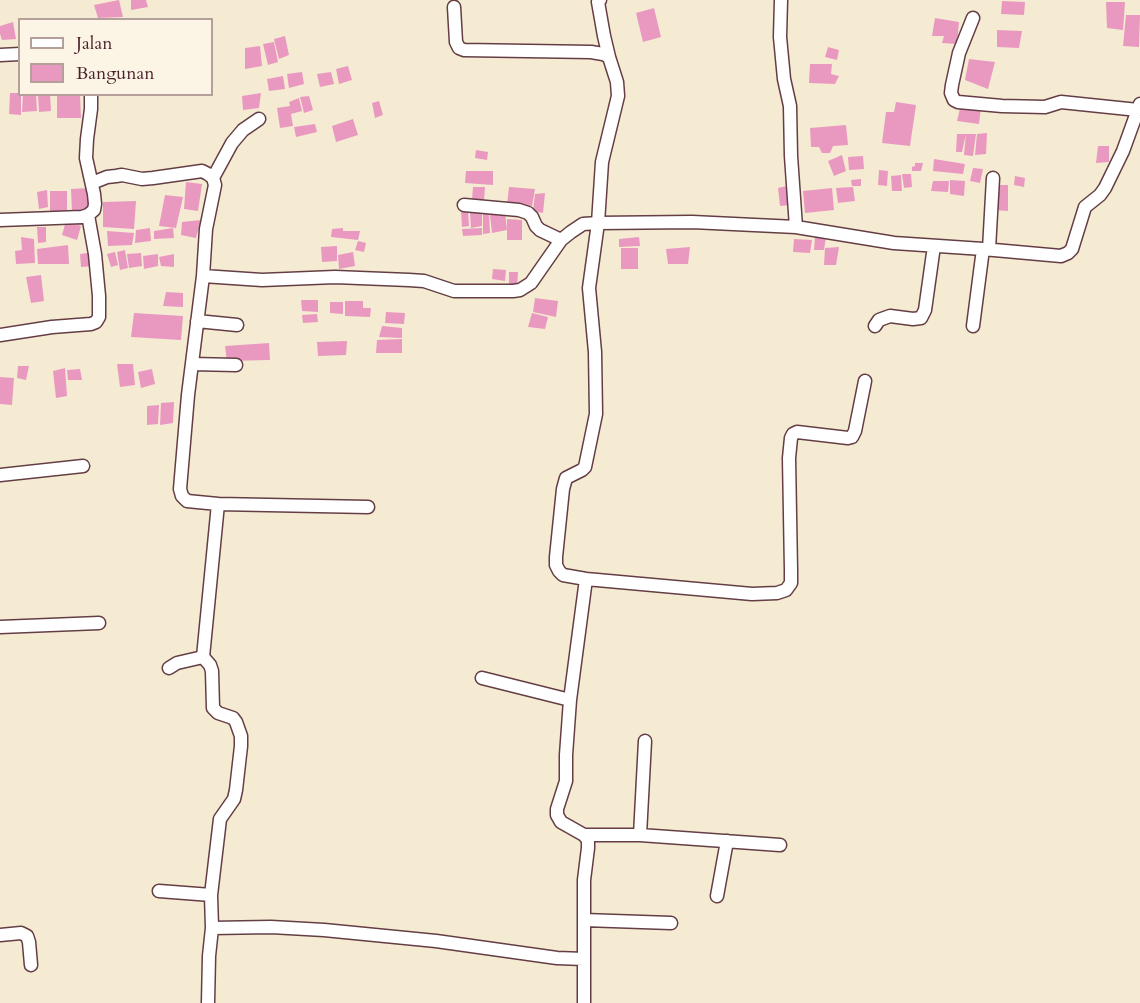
<!DOCTYPE html>
<html>
<head>
<meta charset="utf-8">
<style>
	body { margin:0 }
	#map { position:relative; width:1140px; height:1003px; overflow:hidden; background:#f5ebd3; font-family:Cardo,serif }
	canvas { display:block }
	.legend { position:absolute; left:18px; top:18px; width:195px; height:78px; box-sizing:border-box; background:#fcf5e5; border:2px solid #b59f9b; margin:0; padding:8px 10px; list-style:none; font-size:18px; color:#4a1f2b }
	.legend li { display:flex; align-items:center; gap:12px; height:30px }
	.legend b { width:30px; border:2px solid #b59f9b }
</style>
</head>
<body>
<div id="map">
<canvas width="1140" height="1003"></canvas>
<ul class="legend">
<li><b style="height:8px;background:#fff"></b>Jalan</li>
<li><b style="height:16px;background:#e999c0"></b>Bangunan</li>
</ul>
</div>
<script>
const ctx = document.querySelector('canvas').getContext('2d');
ctx.lineJoin = 'round';
function fillPath(path, color) {
  ctx.fillStyle = color;
  ctx.fill(path, 'evenodd');
}
function shape(rows) {
  const path = new Path2D();
  for (const r of rows) {
    path.moveTo(r[0], r[1]);
    for (let i = 2; i < r.length; i += 2) path.lineTo(r[i], r[i + 1]);
  }
  return path;
}
function strokePath(path, color, width, dash) {
  ctx.strokeStyle = color;
  ctx.lineWidth = width;
  ctx.lineCap = dash ? 'butt' : 'round';
  ctx.setLineDash(dash || []);
  ctx.stroke(path);
}
fillPath(shape([
	[119,0,123,17,98,18,94,5],
	[131,0,146,0,148,7,131,10],
	[1002,1,1025,2,1024,15,1001,14],
	[1106,2,1125,2,1123,30,1107,28],
	[654,8,661,37,643,42,636,13],
	[1126,15,1140,15,1139,47,1123,46],
	[935,18,959,22,957,44,942,43,944,36,932,36],
	[13,22,16,39,2,40,0,34,0,26],
	[997,30,1022,31,1019,48,997,47],
	[285,36,289,55,279,59,274,39],
	[274,42,278,62,268,65,263,44],
	[260,46,262,66,245,69,245,48],
	[828,47,839,50,837,60,825,57],
	[969,59,995,62,988,89,965,80],
	[810,64,832,64,831,74,839,76,835,84,809,83],
	[348,66,352,80,339,84,336,69],
	[302,72,304,84,289,88,287,74],
	[331,72,334,84,320,87,317,74],
	[283,76,285,89,269,91,267,79],
	[10,93,20,93,21,94,21,115,9,114],
	[261,93,259,108,243,110,242,96],
	[23,94,36,94,37,111,22,112],
	[38,94,50,94,51,111,39,112],
	[57,94,80,94,81,118,57,118],
	[309,96,313,110,304,113,300,97],
	[299,98,302,111,291,114,293,126,280,128,277,108,290,106,289,102],
	[379,101,383,115,375,118,372,103],
	[896,102,916,105,910,146,882,143,886,112,894,112],
	[961,104,981,107,979,124,957,121],
	[353,119,358,135,336,142,332,126],
	[315,124,317,132,296,137,294,127],
	[846,125,848,145,833,146,830,153,822,153,819,147,811,147,810,128],
	[987,133,986,154,975,155,977,134],
	[957,134,976,134,973,156,964,155,966,134,962,152,956,152],
	[1098,146,1109,146,1109,162,1096,163],
	[476,150,488,152,487,160,475,158],
	[842,155,846,171,834,176,828,161],
	[863,156,864,169,849,170,848,157],
	[934,159,965,164,963,174,933,171],
	[915,163,923,163,921,171,912,171,912,167,915,166],
	[973,168,983,169,980,183,970,181],
	[879,170,888,171,887,186,878,185],
	[466,171,493,171,493,185,465,183],
	[902,174,911,174,912,187,904,188],
	[901,175,902,191,892,191,891,176],
	[1015,176,1025,178,1024,187,1014,185],
	[861,179,861,186,852,186,851,180],
	[950,180,965,181,964,196,950,194],
	[933,181,949,181,948,192,931,191],
	[186,182,202,184,198,211,184,209],
	[791,185,791,205,780,206,778,188],
	[994,185,1008,185,1008,211,994,210],
	[473,187,485,187,484,201,472,200],
	[509,187,535,189,532,206,507,205],
	[853,187,855,201,838,203,836,188],
	[90,188,92,209,72,212,71,189],
	[832,188,834,210,805,213,803,191],
	[47,190,48,207,39,209,37,192],
	[50,191,67,191,67,212,50,212],
	[545,193,543,213,533,211,535,194],
	[165,195,183,197,176,228,159,226],
	[136,201,134,229,103,227,103,202],
	[461,211,468,211,469,226,462,227],
	[482,212,482,226,471,228,470,213],
	[505,212,507,230,492,233,490,215],
	[489,213,490,233,483,234,483,214],
	[507,219,522,220,522,240,507,240],
	[201,220,196,238,181,235,182,222],
	[66,221,81,226,77,240,62,235],
	[37,227,46,227,46,242,38,243],
	[150,228,151,241,135,243,136,230],
	[173,228,174,238,154,239,154,231],
	[343,228,343,231,360,231,358,240,331,237,332,229],
	[482,228,482,235,463,236,462,229],
	[107,231,134,233,132,245,108,246],
	[21,237,34,239,35,263,16,264,15,251,22,250],
	[639,237,640,246,619,247,619,239],
	[815,237,826,237,824,250,814,250],
	[794,239,812,240,810,253,793,252],
	[358,241,366,243,364,252,355,250],
	[68,245,69,264,38,264,37,249],
	[337,246,337,261,322,262,321,247],
	[690,247,688,264,668,264,666,249],
	[839,247,836,265,824,265,825,248],
	[621,248,638,248,638,269,621,269],
	[125,250,128,268,120,270,117,252],
	[94,252,95,266,81,267,80,254],
	[115,252,118,265,111,267,107,254],
	[353,252,355,266,339,269,338,255],
	[141,253,142,266,129,268,127,254],
	[158,254,158,266,144,269,143,256],
	[174,254,174,267,161,266,159,257],
	[493,269,506,270,505,281,492,279],
	[509,272,518,272,517,288,509,286],
	[41,275,44,301,31,303,26,277],
	[166,292,183,293,183,307,163,306],
	[535,298,558,301,556,317,533,312],
	[301,300,318,300,318,312,302,311],
	[345,301,363,301,363,308,371,308,370,317,345,316],
	[330,302,343,302,343,314,330,313],
	[386,312,405,313,404,324,385,323],
	[134,313,183,316,181,340,131,337],
	[532,313,548,317,545,329,528,327],
	[317,314,318,322,303,323,302,315],
	[382,326,402,328,402,338,379,337],
	[402,339,402,353,376,353,377,340],
	[347,341,346,355,318,356,317,342],
	[269,343,270,360,227,361,225,346],
	[117,364,133,364,135,385,120,387],
	[18,366,29,366,26,380,17,378],
	[65,368,67,396,56,398,53,371],
	[80,369,82,380,68,380,67,370],
	[152,369,155,384,141,388,138,372],
	[0,377,14,378,12,405,0,404],
	[174,402,173,423,160,425,161,403],
	[159,405,158,424,147,425,147,406]
]), '#e999c0');
const minor = shape([
	[600,0,598,2,604,36,609,57],
	[781,0,780,37,784,79,790,106,791,156,796,227],
	[454,7,456,42,459,48,464,50,591,52,603,54,609,57,617,82,618,96,602,162,598,223,589,288,595,352,596,414,585,467,582,470,566,478,563,489,556,557,556,565,559,571,563,575,586,579,752,594,777,593,786,590,791,583,791,570,789,458,791,438,793,434,797,432,848,438,852,437,855,431,865,381],
	[973,18,959,53,952,85,951,93,954,100,958,102,1002,106,1045,107,1061,102,1138,110],
	[0,55,20,54],
	[213,178,232,143,243,130,259,119],
	[92,183,107,177,116,176,122,175,142,179,153,178,202,171,208,174,213,178,215,185,206,229,203,276,188,395,180,489,182,496,187,501,218,504,203,657,210,665,212,671,213,708,218,713,233,718,236,722,241,736,241,746,236,790,234,799,220,819,211,895,212,928,209,956,208,1003],
	[464,205,519,210,528,213,532,217,536,226,540,230,561,240],
	[0,220,82,217,88,215,94,210,95,204,94,194,86,158,87,139,91,109,91,94],
	[989,249,993,178],
	[203,276,262,280,335,277,409,280,424,281,454,291,513,291,520,290,531,283,561,240,571,232,583,224,598,223,692,222,796,227,894,243,983,249,1061,256,1068,253,1072,249,1085,207,1100,195,1105,188,1123,151,1140,104],
	[197,321,237,325],
	[875,326,879,320,890,316,913,319,921,318,925,310,934,246],
	[973,326,983,249],
	[0,335,52,327,91,324,96,322,99,317,99,296,95,254,88,215],
	[192,364,236,365],
	[0,475,83,466],
	[218,504,368,507],
	[0,627,99,623],
	[169,668,177,663,203,657],
	[482,678,570,700],
	[584,835,640,835,780,845],
	[640,835,645,741],
	[159,891,211,895],
	[717,896,727,841],
	[584,920,671,923],
	[212,928,271,927,324,930,436,941,557,958,584,959,584,880,588,848,588,840,584,835,561,822,557,815,557,809,566,781,566,755,570,700,586,579],
	[0,935,21,933,27,936,29,942,31,965],
	[584,959,584,1003]
]);
strokePath(minor, '#643e44', 15);
strokePath(minor, '#fff', 12);
</script>
</body>
</html>
